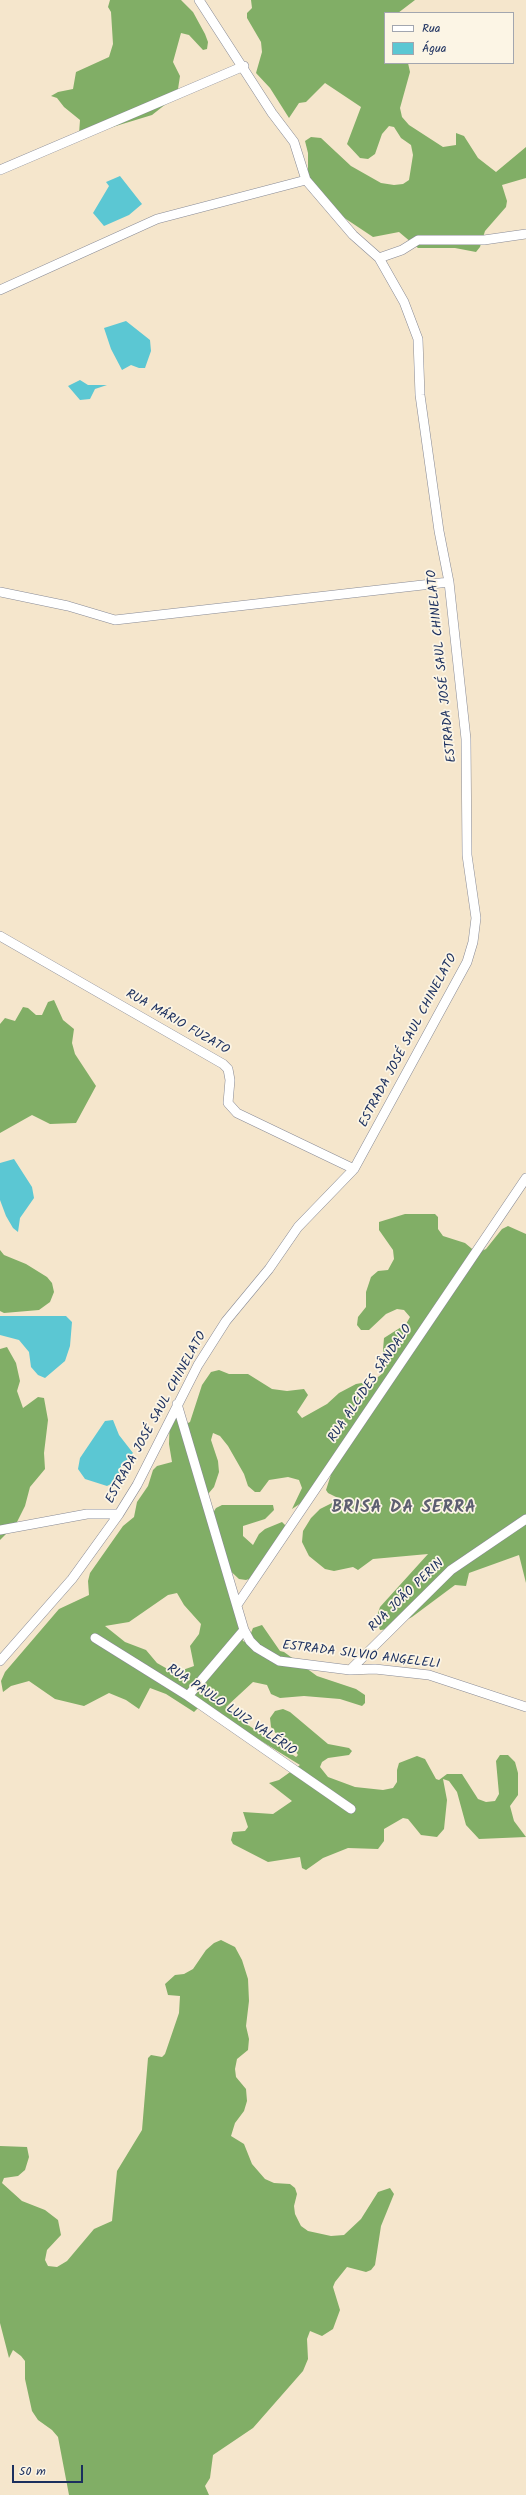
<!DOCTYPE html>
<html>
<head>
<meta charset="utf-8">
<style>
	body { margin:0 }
	#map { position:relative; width:526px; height:2495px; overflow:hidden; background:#f5e6cc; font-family:Kalam,sans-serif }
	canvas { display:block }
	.legend { position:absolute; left:384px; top:12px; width:130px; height:52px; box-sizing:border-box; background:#fcf5e5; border:1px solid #a2a6af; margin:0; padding:5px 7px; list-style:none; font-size:12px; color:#1b2f5e }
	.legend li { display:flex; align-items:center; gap:8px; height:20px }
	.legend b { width:20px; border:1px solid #a2a6af }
	.scale { position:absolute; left:12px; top:2465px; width:71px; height:18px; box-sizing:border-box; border:2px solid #1b2f5e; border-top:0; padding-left:5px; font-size:12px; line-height:14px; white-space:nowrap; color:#1b2f5e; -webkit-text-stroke:3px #fcf5e5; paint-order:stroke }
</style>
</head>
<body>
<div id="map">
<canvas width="526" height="2495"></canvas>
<ul class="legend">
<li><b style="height:5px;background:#fff"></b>Rua</li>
<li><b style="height:11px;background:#5bc7d3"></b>Água</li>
</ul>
<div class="scale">50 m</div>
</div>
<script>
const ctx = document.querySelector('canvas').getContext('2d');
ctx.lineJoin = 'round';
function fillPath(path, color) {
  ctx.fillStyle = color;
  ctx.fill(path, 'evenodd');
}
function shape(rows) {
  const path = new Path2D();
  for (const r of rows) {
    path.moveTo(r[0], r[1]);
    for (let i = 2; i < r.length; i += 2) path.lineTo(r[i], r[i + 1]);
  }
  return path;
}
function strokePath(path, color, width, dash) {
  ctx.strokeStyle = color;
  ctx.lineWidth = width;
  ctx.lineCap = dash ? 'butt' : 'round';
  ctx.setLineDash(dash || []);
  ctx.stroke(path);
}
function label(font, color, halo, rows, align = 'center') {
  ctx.font = font + ' Kalam,sans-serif';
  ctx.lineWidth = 3.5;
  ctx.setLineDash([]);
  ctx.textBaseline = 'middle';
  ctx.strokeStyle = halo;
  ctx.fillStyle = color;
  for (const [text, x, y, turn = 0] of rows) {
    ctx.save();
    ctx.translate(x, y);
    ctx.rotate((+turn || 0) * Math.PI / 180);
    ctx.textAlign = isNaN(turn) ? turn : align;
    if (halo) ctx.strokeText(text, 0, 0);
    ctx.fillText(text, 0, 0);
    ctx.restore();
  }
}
fillPath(shape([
	[110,0,181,0,193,12,205,34,208,42,207,49,203,50,189,35,181,33,173,62,180,76,178,89,171,100,152,115,83,136,79,134,80,120,64,107,57,98,51,96,58,92,73,89,76,72,109,57,113,44,111,12,108,7],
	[251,0,415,0,398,13,385,13,385,63,408,63,410,72,400,108,402,117,409,125,443,147,456,145,456,133,464,136,478,158,496,172,526,147,526,178,502,185,507,201,506,207,485,231,480,247,476,252,455,248,418,248,399,232,373,237,340,215,308,176,308,153,305,141,311,137,321,138,351,166,381,183,394,185,403,184,409,180,413,155,411,145,401,138,394,127,389,126,382,134,375,154,368,159,360,158,347,144,361,107,325,83,306,102,299,103,289,118,270,88,256,73,262,52,261,42,247,18,247,13,252,8],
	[54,1000,63,1020,74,1029,72,1043,75,1054,96,1086,76,1123,50,1124,32,1115,0,1133,0,1024,5,1018,15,1021,23,1007,28,1008,36,1015,42,1015,48,1002],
	[405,1214,435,1214,438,1217,438,1229,443,1236,465,1243,477,1253,486,1249,502,1229,508,1226,526,1234,526,1583,519,1555,469,1573,466,1586,455,1585,412,1617,389,1629,380,1630,376,1619,380,1607,428,1554,373,1559,358,1570,353,1567,334,1571,325,1569,309,1556,302,1542,303,1531,311,1518,320,1509,340,1499,328,1493,326,1490,335,1462,301,1503,292,1509,302,1488,299,1480,288,1477,269,1480,260,1492,255,1492,248,1486,244,1474,228,1446,220,1436,213,1433,211,1440,218,1461,219,1472,214,1487,203,1500,207,1518,209,1519,216,1508,222,1505,273,1505,274,1510,265,1519,243,1526,243,1536,253,1545,259,1534,265,1529,282,1522,286,1526,255,1577,246,1580,239,1579,223,1564,243,1641,247,1643,253,1628,262,1625,280,1651,284,1652,317,1676,356,1689,365,1695,365,1703,362,1706,340,1699,304,1696,280,1698,271,1694,267,1685,253,1682,226,1707,233,1715,296,1757,298,1755,294,1749,278,1736,271,1727,270,1718,275,1711,283,1709,290,1712,328,1744,349,1748,352,1751,349,1755,328,1758,322,1762,320,1767,328,1777,355,1787,383,1790,393,1788,397,1782,397,1770,399,1763,417,1756,425,1759,436,1779,439,1780,447,1774,462,1774,478,1799,486,1802,495,1801,499,1794,496,1761,500,1755,508,1755,515,1762,518,1773,518,1795,510,1806,514,1821,526,1837,479,1839,466,1825,457,1792,449,1781,443,1779,447,1800,444,1829,437,1837,421,1835,408,1819,403,1818,384,1829,384,1841,378,1849,348,1848,323,1858,306,1870,302,1868,300,1857,268,1862,233,1844,231,1840,233,1832,245,1831,248,1827,243,1812,273,1814,292,1801,269,1783,279,1780,300,1765,237,1726,199,1707,194,1712,166,1694,150,1688,139,1709,126,1700,109,1693,84,1706,55,1699,29,1681,11,1686,3,1692,1,1681,5,1672,59,1609,89,1595,88,1581,90,1573,123,1526,134,1517,137,1502,148,1486,153,1470,157,1466,172,1462,169,1444,170,1413,186,1424,190,1422,202,1385,211,1372,219,1370,229,1374,248,1374,272,1389,287,1391,304,1389,308,1395,297,1412,302,1418,327,1404,339,1393,356,1384,373,1381,383,1373,386,1365,383,1350,384,1338,406,1324,410,1317,404,1310,397,1309,386,1314,369,1330,361,1330,357,1325,358,1317,366,1307,366,1292,371,1277,378,1271,388,1270,394,1259,393,1250,379,1230,379,1222],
	[177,1593,184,1605,201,1624,199,1634,190,1646,194,1666,177,1672,171,1671,157,1663,146,1650,125,1642,105,1626,129,1622,168,1595],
	[0,1250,4,1255,26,1264,47,1277,52,1283,54,1292,50,1302,39,1310,4,1313,0,1311],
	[7,1347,16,1363,20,1381,17,1391,23,1408,38,1397,44,1398,48,1420,44,1453,45,1469,30,1487,25,1506,16,1524,0,1540,0,1349],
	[221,1940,235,1947,242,1960,248,1979,249,2001,246,2026,249,2039,248,2050,237,2059,235,2069,236,2077,246,2089,247,2101,244,2111,235,2123,231,2136,244,2144,252,2164,265,2179,274,2183,290,2184,295,2188,297,2194,294,2206,295,2214,301,2226,308,2231,331,2236,344,2235,361,2219,378,2192,390,2188,394,2194,381,2226,375,2265,371,2270,366,2272,347,2267,335,2282,333,2287,340,2310,333,2329,322,2336,310,2331,307,2339,308,2359,303,2371,253,2428,213,2455,210,2478,205,2486,209,2495,69,2495,58,2437,52,2430,38,2420,32,2411,25,2379,25,2361,21,2356,13,2350,9,2358,0,2323,0,2146,27,2147,29,2157,25,2170,18,2176,4,2178,2,2183,22,2201,45,2210,58,2220,61,2235,47,2250,45,2260,48,2266,57,2267,67,2261,94,2229,112,2221,117,2171,142,2130,148,2058,151,2055,162,2057,165,2054,179,2013,180,1996,168,1995,165,1984,175,1975,184,1974,193,1969,206,1950,214,1943]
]), '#81ae66');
fillPath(shape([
	[120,176,142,204,129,215,104,226,93,213,109,186,106,182],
	[126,321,150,340,151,351,145,368,139,368,131,365,122,370,111,349,104,328],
	[80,380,88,385,107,385,95,389,90,399,80,400,68,386],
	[14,1159,32,1187,34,1198,20,1218,18,1232,13,1228,6,1216,0,1200,0,1163],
	[0,1316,66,1316,72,1322,70,1346,65,1361,45,1378,38,1375,31,1367,29,1352,19,1340,0,1335],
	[113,1420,119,1435,133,1453,118,1470,123,1478,107,1486,85,1479,78,1469,80,1458,105,1421]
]), '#5bc7d3');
const minor = shape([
	[0,170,244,66],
	[379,258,402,250,418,240,484,240,526,234],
	[0,290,157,219,306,180],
	[0,592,68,606,115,620,449,582],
	[0,936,223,1064,228,1069,230,1080,228,1103,237,1113,354,1169],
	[177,1404,244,1630,250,1641,257,1648,279,1661,350,1670,375,1669,429,1675,526,1707],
	[0,1530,87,1514,119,1514],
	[237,1605,526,1178],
	[95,1638,188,1696,351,1809],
	[0,1661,72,1579,119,1514,137,1485,198,1365,226,1321,269,1269,298,1227,354,1169,467,962,473,942,476,918,467,855,466,739,449,582,439,531,420,395,418,339,404,302,379,258,353,235,306,180,294,142,272,113,199,0],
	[350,1670,451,1570,526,1519],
	[188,1696,244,1630]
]);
strokePath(minor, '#888a95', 10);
strokePath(minor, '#fff', 9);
label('13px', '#1b2f5e', '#fcf5e5', [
	["ESTRADA JOSÉ SAUL CHINELATO",443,666,-96],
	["RUA MÁRIO FUZATO",177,1023,30],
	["ESTRADA JOSÉ SAUL CHINELATO",409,1041,-62],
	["RUA ALCIDES SÂNDALO",371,1384,-56],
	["ESTRADA JOSÉ SAUL CHINELATO",157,1418,-61],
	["RUA JOÃO PERIN",407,1596,-44],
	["ESTRADA SILVIO ANGELELI",361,1656,7],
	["RUA PAULO LUIZ VALÉRIO",231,1711,34]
]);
ctx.letterSpacing = '1px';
label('bold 17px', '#5d5f71', '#fcf5e5', [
	["BRISA DA SERRA",404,1509]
]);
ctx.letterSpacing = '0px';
</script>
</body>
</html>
